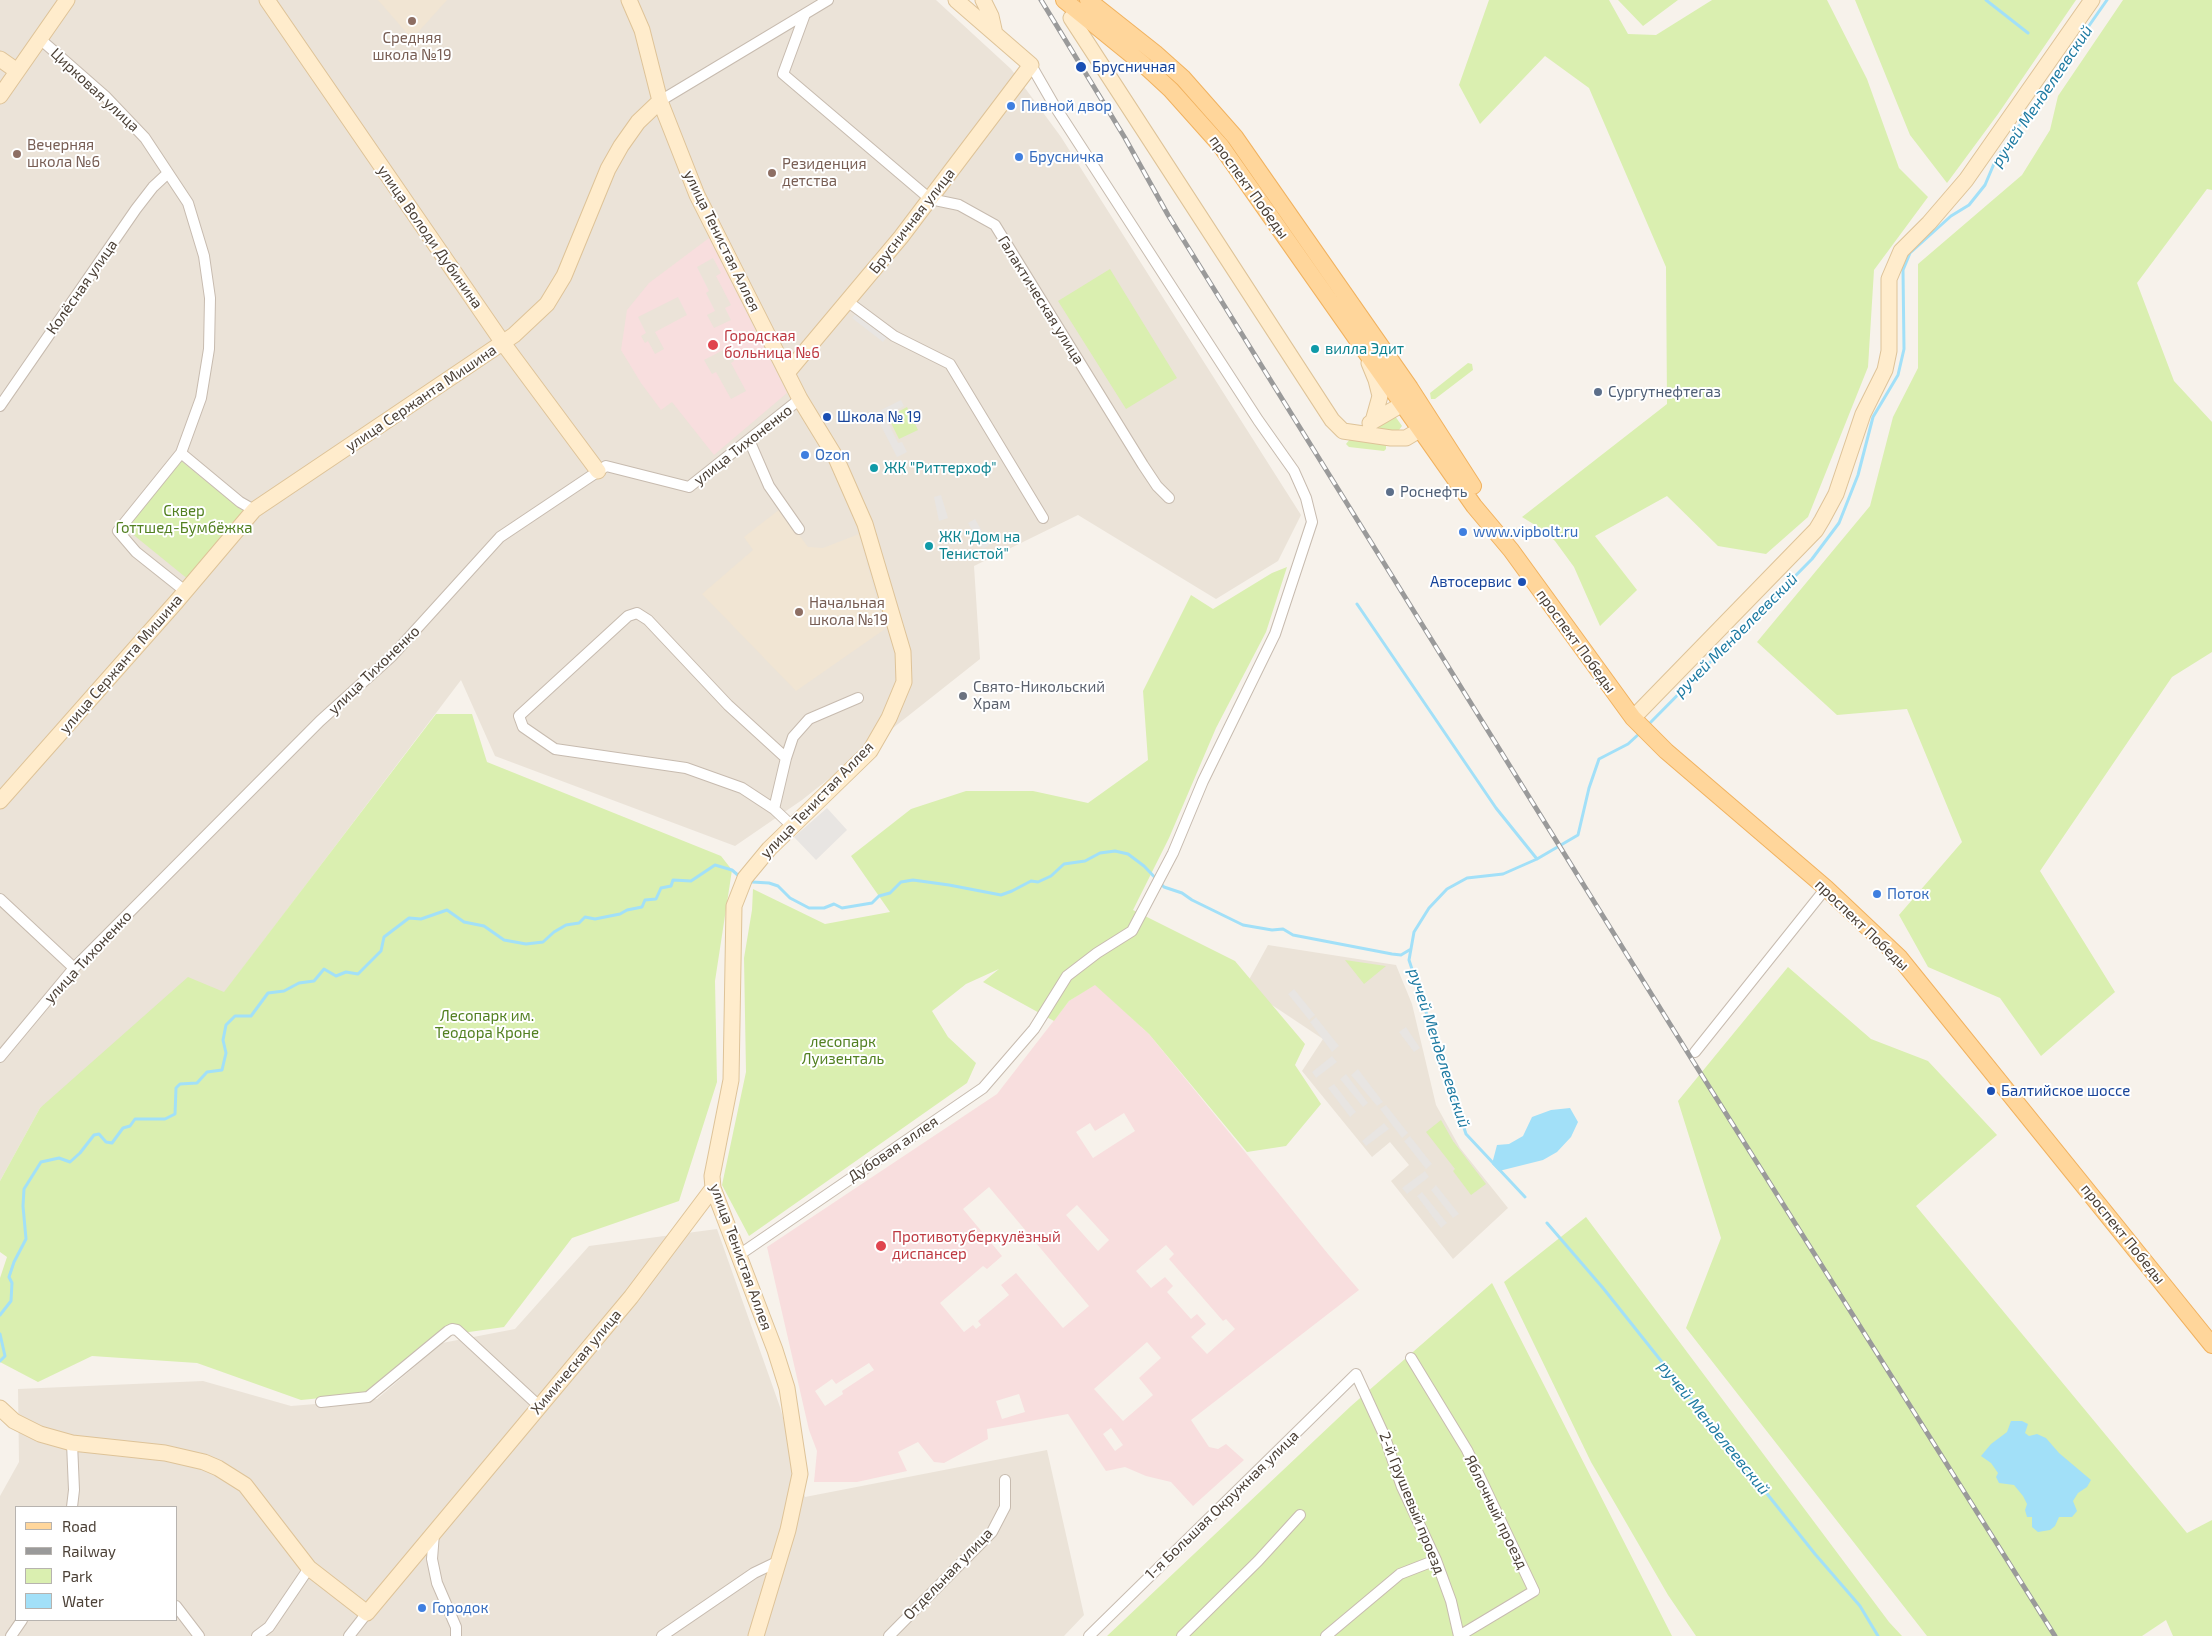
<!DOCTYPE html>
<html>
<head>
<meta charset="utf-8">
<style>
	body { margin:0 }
	#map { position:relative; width:2212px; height:1636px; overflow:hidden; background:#f7f2eb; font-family:"Exo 2",sans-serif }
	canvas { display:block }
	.legend { position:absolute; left:15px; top:1506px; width:162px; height:115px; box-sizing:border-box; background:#fff; border:1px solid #b7b3af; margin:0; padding:6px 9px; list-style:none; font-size:15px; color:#4c4137 }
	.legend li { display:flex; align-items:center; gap:10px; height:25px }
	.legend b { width:25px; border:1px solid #b7b3af }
</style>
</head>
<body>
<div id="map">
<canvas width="2212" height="1636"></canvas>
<ul class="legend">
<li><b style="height:6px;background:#ffd69b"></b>Road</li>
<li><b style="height:6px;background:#9a9a9a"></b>Railway</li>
<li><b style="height:14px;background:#daefb0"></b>Park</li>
<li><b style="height:14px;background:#a2e0f8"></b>Water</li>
</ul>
</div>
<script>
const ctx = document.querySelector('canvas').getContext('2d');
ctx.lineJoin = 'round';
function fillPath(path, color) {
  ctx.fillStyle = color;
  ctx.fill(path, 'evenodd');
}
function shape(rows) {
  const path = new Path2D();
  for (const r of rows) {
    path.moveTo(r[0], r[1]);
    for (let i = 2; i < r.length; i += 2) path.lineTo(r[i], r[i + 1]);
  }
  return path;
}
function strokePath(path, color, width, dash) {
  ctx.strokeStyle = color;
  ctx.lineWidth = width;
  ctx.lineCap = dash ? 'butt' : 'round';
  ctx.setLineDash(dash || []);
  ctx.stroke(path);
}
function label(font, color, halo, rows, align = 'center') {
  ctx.font = font + ' "Exo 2",sans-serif';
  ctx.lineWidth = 4;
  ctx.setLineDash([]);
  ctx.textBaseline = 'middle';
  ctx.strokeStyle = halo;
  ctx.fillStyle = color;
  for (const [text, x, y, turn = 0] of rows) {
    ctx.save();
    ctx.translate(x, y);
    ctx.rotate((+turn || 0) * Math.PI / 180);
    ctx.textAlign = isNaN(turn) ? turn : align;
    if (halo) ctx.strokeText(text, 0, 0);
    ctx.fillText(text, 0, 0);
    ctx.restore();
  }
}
fillPath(shape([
	[0,0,936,0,1011,69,1061,137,1301,515,1278,561,1216,599,1078,515,974,566,980,659,802,800,735,846,495,756,461,680,224,993,40,1108,0,1181],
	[1268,945,1396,965,1412,1004,1436,1105,1460,1148,1508,1208,1453,1259,1391,1181,1409,1165,1390,1142,1372,1157,1302,1071,1323,1039,1245,987],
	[717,1229,780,1407,805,1497,1047,1450,1084,1615,1064,1636,0,1636,0,1496,19,1462,18,1389,203,1381,291,1406,377,1399,442,1343,515,1329,589,1246],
	[16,1507,176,1507,176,1620,16,1620]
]), '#ebe3d8');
fillPath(shape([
	[378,0,447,0,412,39],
	[780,509,808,547,823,548,859,534,885,629,796,691,702,594,753,550,744,537]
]), '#f1e5d3');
fillPath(shape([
	[709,238,787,393,714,455,672,402,661,410,641,383,621,350,627,310,649,283],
	[713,258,721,273,716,276,731,305,725,308,731,320,714,328,707,315,715,311,706,293,709,291,697,267],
	[678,297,687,315,655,332,664,349,655,354,648,341,645,343,641,336,646,333,638,317],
	[727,348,734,361,731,363,746,391,731,399,716,372,712,374,704,360],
	[1095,984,1149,1034,1328,1254,1359,1290,1191,1420,1209,1447,1218,1449,1226,1444,1244,1460,1193,1506,1171,1482,1146,1476,1125,1467,1106,1471,1068,1414,987,1429,988,1439,944,1463,934,1462,918,1442,898,1452,907,1471,857,1482,814,1482,817,1451,809,1430,767,1247,997,1094,1069,1001],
	[1124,1113,1135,1131,1093,1158,1076,1132,1090,1123,1095,1131],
	[989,1187,1089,1306,1063,1328,1016,1273,1001,1285,1009,1295,978,1321,981,1325,976,1329,973,1325,964,1332,940,1303,983,1266,987,1269,1002,1256,963,1209],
	[1077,1205,1109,1240,1098,1251,1066,1215],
	[1166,1245,1174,1254,1169,1259,1223,1321,1226,1319,1235,1329,1207,1354,1191,1337,1206,1324,1197,1314,1191,1319,1167,1292,1173,1286,1165,1277,1151,1288,1136,1271],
	[1147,1342,1161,1358,1139,1378,1153,1395,1123,1421,1094,1389],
	[869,1363,874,1370,842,1391,843,1394,825,1406,815,1391,832,1379,836,1384],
	[1019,1394,1025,1412,1002,1419,996,1401],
	[1111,1428,1123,1445,1115,1451,1103,1434]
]), '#f8dede');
fillPath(shape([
	[1489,0,1609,0,1628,34,1656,35,1712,0,1827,0,1867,79,1899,168,1928,197,1874,270,1868,367,1808,517,1766,554,1718,546,1667,496,1595,536,1637,590,1600,626,1574,567,1555,541,1543,530,1522,517,1667,404,1666,267,1589,88,1545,56,1480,124,1459,85],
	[1618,0,1678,0,1643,26],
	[1855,0,2076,0,1998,114,1947,183,1910,135],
	[2123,0,2212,0,2212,190,2207,189,2137,283,2174,381,2212,422,2212,652,2172,677,2040,871,2115,992,2041,1056,2000,998,1928,967,1899,915,1962,842,1907,709,1837,715,1757,642,1870,506,1893,417,1918,368,1918,264,2022,175,2050,130,2058,96],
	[1110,269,1177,378,1126,409,1058,301],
	[1468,363,1472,364,1473,370,1435,399,1431,399,1430,393],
	[907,407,918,430,899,439,888,417],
	[1395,416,1402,426,1399,430,1393,432,1370,430],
	[1350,439,1386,445,1386,449,1384,451,1349,447,1346,444],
	[180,460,244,512,189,580,125,528],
	[1287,567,1266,632,1216,728,1169,838,1133,910,1235,961,1305,1044,1295,1065,1321,1104,1286,1146,1247,1152,1149,1034,1095,985,1069,1001,1054,1021,983,982,999,969,966,984,932,1011,948,1037,976,1063,967,1083,749,1236,722,1185,746,1072,744,958,752,910,753,889,825,924,890,912,851,856,911,809,966,791,1033,791,1088,803,1148,760,1143,691,1191,595,1213,609,1272,573],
	[436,714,472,714,487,762,721,856,732,870,715,981,717,1082,679,1201,572,1238,504,1327,434,1337,371,1393,301,1400,197,1363,92,1356,38,1382,0,1362,0,1278,7,1257,0,1252,0,1181,40,1108,188,977,224,992],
	[1345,960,1386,966,1364,984],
	[1788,967,1871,1039,1928,1061,1997,1135,1916,1206,2187,1533,2212,1520,2212,1636,2173,1636,2166,1620,2142,1636,1927,1636,1686,1328,1721,1238,1678,1101],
	[1441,1120,1453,1141,1486,1184,1471,1195,1453,1171,1455,1169,1426,1132],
	[1586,1217,1889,1622,1902,1636,1696,1636,1668,1595,1591,1462,1504,1282],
	[1492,1283,1672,1636,1107,1636,1351,1406]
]), '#daefb0');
fillPath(shape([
	[856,313,888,336,883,342,852,318],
	[901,400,904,406,885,416,898,443,902,442,907,452,897,457,878,420,884,416,881,410],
	[941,495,948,518,939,521,934,497],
	[975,519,990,545,983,549,968,523],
	[827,808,847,830,816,860,794,837],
	[1294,989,1315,1015,1309,1020,1288,994],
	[1316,1017,1339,1046,1332,1052,1310,1022],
	[1406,1027,1420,1048,1414,1052,1399,1032],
	[1332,1056,1337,1062,1316,1078,1312,1072],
	[1358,1069,1383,1102,1377,1106,1351,1075],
	[1346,1074,1368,1103,1363,1107,1340,1079],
	[1334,1084,1356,1112,1350,1117,1328,1088],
	[1386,1105,1408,1133,1402,1138,1380,1109],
	[1384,1123,1389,1129,1366,1146,1362,1141],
	[1410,1136,1432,1164,1426,1169,1404,1141],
	[1425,1171,1429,1177,1407,1194,1402,1188],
	[1436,1185,1459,1214,1453,1218,1431,1190],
	[1422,1192,1447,1223,1441,1228,1417,1196]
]), '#e8e5e2');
fillPath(shape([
	[1570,1108,1578,1122,1571,1137,1557,1152,1543,1160,1499,1171,1492,1164,1497,1145,1509,1144,1523,1136,1532,1117,1551,1110],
	[2011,1421,2022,1421,2028,1424,2025,1433,2029,1436,2037,1434,2046,1438,2059,1453,2091,1480,2087,1487,2078,1493,2073,1501,2077,1511,2072,1517,2059,1517,2055,1526,2050,1530,2038,1532,2032,1527,2032,1517,2027,1517,2025,1510,2027,1504,2023,1496,2014,1485,1999,1483,1996,1477,1998,1473,1991,1463,1981,1456,1991,1444,2007,1432]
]), '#a2e0f8');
strokePath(shape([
	[1986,0,2028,33],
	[1357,604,1496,808,1537,859],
	[1648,725,1812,559,1839,523,1858,475,1873,417,1898,375,1904,349,1903,270,1910,253,1951,216,1969,205,1985,185,1996,159,2107,0],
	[752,882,769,883,778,886,790,898,809,908,824,908,834,904,842,908,872,903,879,896,890,893,901,882,913,880,949,885,1001,895,1012,891,1031,881,1038,882,1051,876,1064,864,1085,861,1100,853,1115,851,1128,854,1144,866,1164,887,1182,893,1192,900,1243,925,1272,930,1283,929,1293,935,1392,954,1401,955,1411,949],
	[1525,1197,1466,1134,1409,960,1414,932,1429,908,1447,889,1467,878,1503,874,1537,859,1578,835,1589,788,1599,759,1628,744,1640,733],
	[1547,1223,1603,1288,1815,1554,1860,1606,1878,1636],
	[0,1315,11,1301,12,1283,9,1277,14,1262,26,1239,23,1206,24,1189,41,1162,59,1158,70,1162,80,1153,94,1135,99,1134,106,1142,112,1143,123,1128,130,1126,135,1119,165,1119,175,1114,176,1088,180,1084,197,1083,207,1072,222,1070,226,1053,223,1040,226,1025,235,1016,251,1016,268,993,284,991,299,983,314,981,324,969,336,976,346,972,358,974,381,951,384,937,409,918,421,919,447,910,464,922,484,926,504,940,526,944,543,942,554,932,566,925,579,923,585,917,595,919,620,914,627,910,642,907,645,900,656,899,661,888,671,886,673,880,691,881,715,865,732,870,740,877],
	[0,1334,5,1356,0,1361]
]), '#a2e0f8', 3);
const street = shape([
	[805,14,783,74,930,199,959,205,995,225,1143,465,1157,486,1169,498],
	[40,39,105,96,145,138,188,203,204,256,210,298,209,349,201,398,181,453,240,502,254,510],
	[660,101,828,0],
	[847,301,894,336,950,364,1043,518],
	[0,406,136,209,153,187,168,173],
	[749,440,769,486,799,529],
	[181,453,118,531,136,552,185,591],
	[774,809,742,788,686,768,555,749,523,727,519,716,628,616,637,613,648,620,728,705,786,758],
	[792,826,774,809,786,758,793,737,809,719,858,698],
	[0,899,74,968],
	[1695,1052,1826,888],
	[0,1057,74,968,320,721,392,656,500,537,606,466,689,487,800,399],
	[739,1255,983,1088,1034,1029,1067,976,1097,953,1132,931,1173,853,1203,781,1275,634,1312,522,1306,498,1294,471,1258,420,1173,289,1054,105,1031,65],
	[1411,1358,1467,1450,1534,1591,1459,1636],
	[321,1402,368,1397,448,1331,452,1329,457,1330,539,1406],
	[72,1443,74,1490,72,1507],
	[434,1533,432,1559,437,1583,456,1627,456,1636],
	[176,1606,199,1636],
	[11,1636,22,1620],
	[257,1636,269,1627,309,1568],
	[349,1636,367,1613],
	[662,1636,754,1573,779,1561],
	[889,1636,992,1532,1005,1507,1005,1480],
	[1089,1636,1356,1374,1384,1435,1402,1487,1436,1560,1451,1601,1459,1636],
	[1182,1636,1258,1561,1300,1515],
	[1326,1636,1400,1574,1436,1560]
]);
const secondary = shape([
	[267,0,503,343,598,471],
	[629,0,642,30,660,101,697,195,800,399,836,458,865,524,903,652,904,682,889,718,870,751,769,849,745,878,734,906,731,1080,712,1176,713,1188,775,1350,787,1388,800,1474,788,1530,756,1636],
	[983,0,991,16,995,34],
	[1071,18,1332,420,1343,431,1391,438,1406,438,1421,429],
	[0,59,17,71],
	[0,96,67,0],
	[1369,363,1376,380,1380,396,1373,421],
	[787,373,901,237,1031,65,956,0],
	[1370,423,1413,398],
	[1633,718,1816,530,1822,520,1836,494,1863,414,1885,370,1889,351,1889,279,1901,251,1929,223,1966,180,2092,0],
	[0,801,177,601,254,510,514,335,547,304,564,276,608,169,621,146,638,122,660,101],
	[0,1408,14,1421,40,1434,72,1443,165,1453,204,1462,218,1468,245,1485,309,1568,367,1613,631,1297,713,1188]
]);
const primary = shape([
	[1064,0,1144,65,1171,90,1221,146,1474,506,1511,550,1633,718,1666,751,1826,888,1899,957,2212,1345],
	[1088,0,1155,53,1183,78,1235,137,1410,388,1473,486]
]);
strokePath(street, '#c7bbaf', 12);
strokePath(secondary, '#dec398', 17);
strokePath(primary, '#f1b25f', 18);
strokePath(street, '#fff', 10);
strokePath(secondary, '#ffeccc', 15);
strokePath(primary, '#ffd69b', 16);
const rail = shape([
	[1041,0,1125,138,1168,215,1691,1058,2055,1636]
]);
strokePath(rail, '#9a9a9a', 5);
strokePath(rail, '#fff', 3, [9]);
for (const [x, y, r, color] of [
	[412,21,5,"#8d6e63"],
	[1081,67,6,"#1a4fb4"],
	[1011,106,5,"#3f7fe0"],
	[17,154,5,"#8d6e63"],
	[1019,157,5,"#3f7fe0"],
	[772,173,5,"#8d6e63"],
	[713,345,6,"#e0444e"],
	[1315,349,5,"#0f9aa8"],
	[1598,392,5,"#5c6f8a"],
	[827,417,5,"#1a4fb4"],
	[805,455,5,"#3f7fe0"],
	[874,468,5,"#0f9aa8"],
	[1390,492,5,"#5c6f8a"],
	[1463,532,5,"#3f7fe0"],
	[929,546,5,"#0f9aa8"],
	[1522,582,5,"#1a4fb4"],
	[799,612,5,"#8d6e63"],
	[963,696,5,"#6b7280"],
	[1877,894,5,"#3f7fe0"],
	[1991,1091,5,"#1a4fb4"],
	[881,1246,6,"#e0444e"],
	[422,1608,5,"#3f7fe0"]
]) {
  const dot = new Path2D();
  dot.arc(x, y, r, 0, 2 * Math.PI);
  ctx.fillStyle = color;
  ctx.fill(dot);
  strokePath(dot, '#fff', 2);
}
label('15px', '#785e54', '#fff', [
	["Средняя",412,38,"center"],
	["школа №19",412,55,"center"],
	["Вечерняя",27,145],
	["школа №6",27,162],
	["Резиденция",782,164],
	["детства",782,181],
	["Начальная",809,603],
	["школа №19",809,620]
], 'left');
label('15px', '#164399', '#fff', [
	["Брусничная",1092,67],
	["Школа № 19",837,417],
	["Автосервис",1512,582,"right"],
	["Балтийское шоссе",2001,1091]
], 'left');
label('15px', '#4c4137', '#fff', [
	["Цирковая улица",95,90,43],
	["проспект Победы",1249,187,54],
	["Брусничная улица",912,221,-52],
	["улица Володи Дубинина",430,237,55],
	["улица Тенистая Аллея",722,241,64],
	["Колёсная улица",82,287,-55],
	["Галактическая улица",1041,300,58],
	["улица Сержанта Мишина",421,398,-34],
	["улица Тихоненко",743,445,-38],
	["проспект Победы",1576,641,54],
	["улица Сержанта Мишина",121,664,-49],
	["улица Тихоненко",374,670,-44],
	["улица Тенистая Аллея",817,800,-46],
	["проспект Победы",1862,925,44],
	["улица Тихоненко",88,957,-47],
	["Дубовая аллея",893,1149,-34],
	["проспект Победы",2123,1234,51],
	["улица Тенистая Аллея",741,1257,70],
	["Химическая улица",576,1362,-50],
	["2-й Грушевый проезд",1412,1503,68],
	["1-я Большая Окружная улица",1222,1505,-44],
	["Яблочный проезд",1496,1512,64],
	["Отдельная улица",948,1574,-46]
]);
label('15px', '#366cbe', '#fff', [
	["Пивной двор",1021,106],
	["Брусничка",1029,157],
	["Ozon",815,455],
	["www.vipbolt.ru",1473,532],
	["Поток",1887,894],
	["Городок",432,1608]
], 'left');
label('15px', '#be3a42', '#fff', [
	["Городская",724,336],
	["больница №6",724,353],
	["Противотуберкулёзный",892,1237],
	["диспансер",892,1254]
], 'left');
label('15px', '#0d838f', '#fff', [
	["вилла Эдит",1325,349],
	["ЖК \"Риттерхоф\"",884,468],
	["ЖК \"Дом на",939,537],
	["Тенистой\"",939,554]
], 'left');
label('15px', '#4e5e75', '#fff', [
	["Сургутнефтегаз",1608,392],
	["Роснефть",1400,492]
], 'left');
label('15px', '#528021', '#fff', [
	["Сквер",184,511],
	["Готтшед-Бумбёжка",184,528],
	["Лесопарк им.",487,1016],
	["Теодора Кроне",487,1033],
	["лесопарк",843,1042],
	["Луизенталь",843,1059]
]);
label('15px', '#5b616d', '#fff', [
	["Свято-Никольский",973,687],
	["Храм",973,704]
], 'left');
label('italic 16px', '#1f7ba2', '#fff', [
	["ручей Менделеевский",2042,96,-56],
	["ручей Менделеевский",1736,635,-45],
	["ручей Менделеевский",1439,1048,72],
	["ручей Менделеевский",1714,1428,51]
]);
</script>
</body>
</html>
